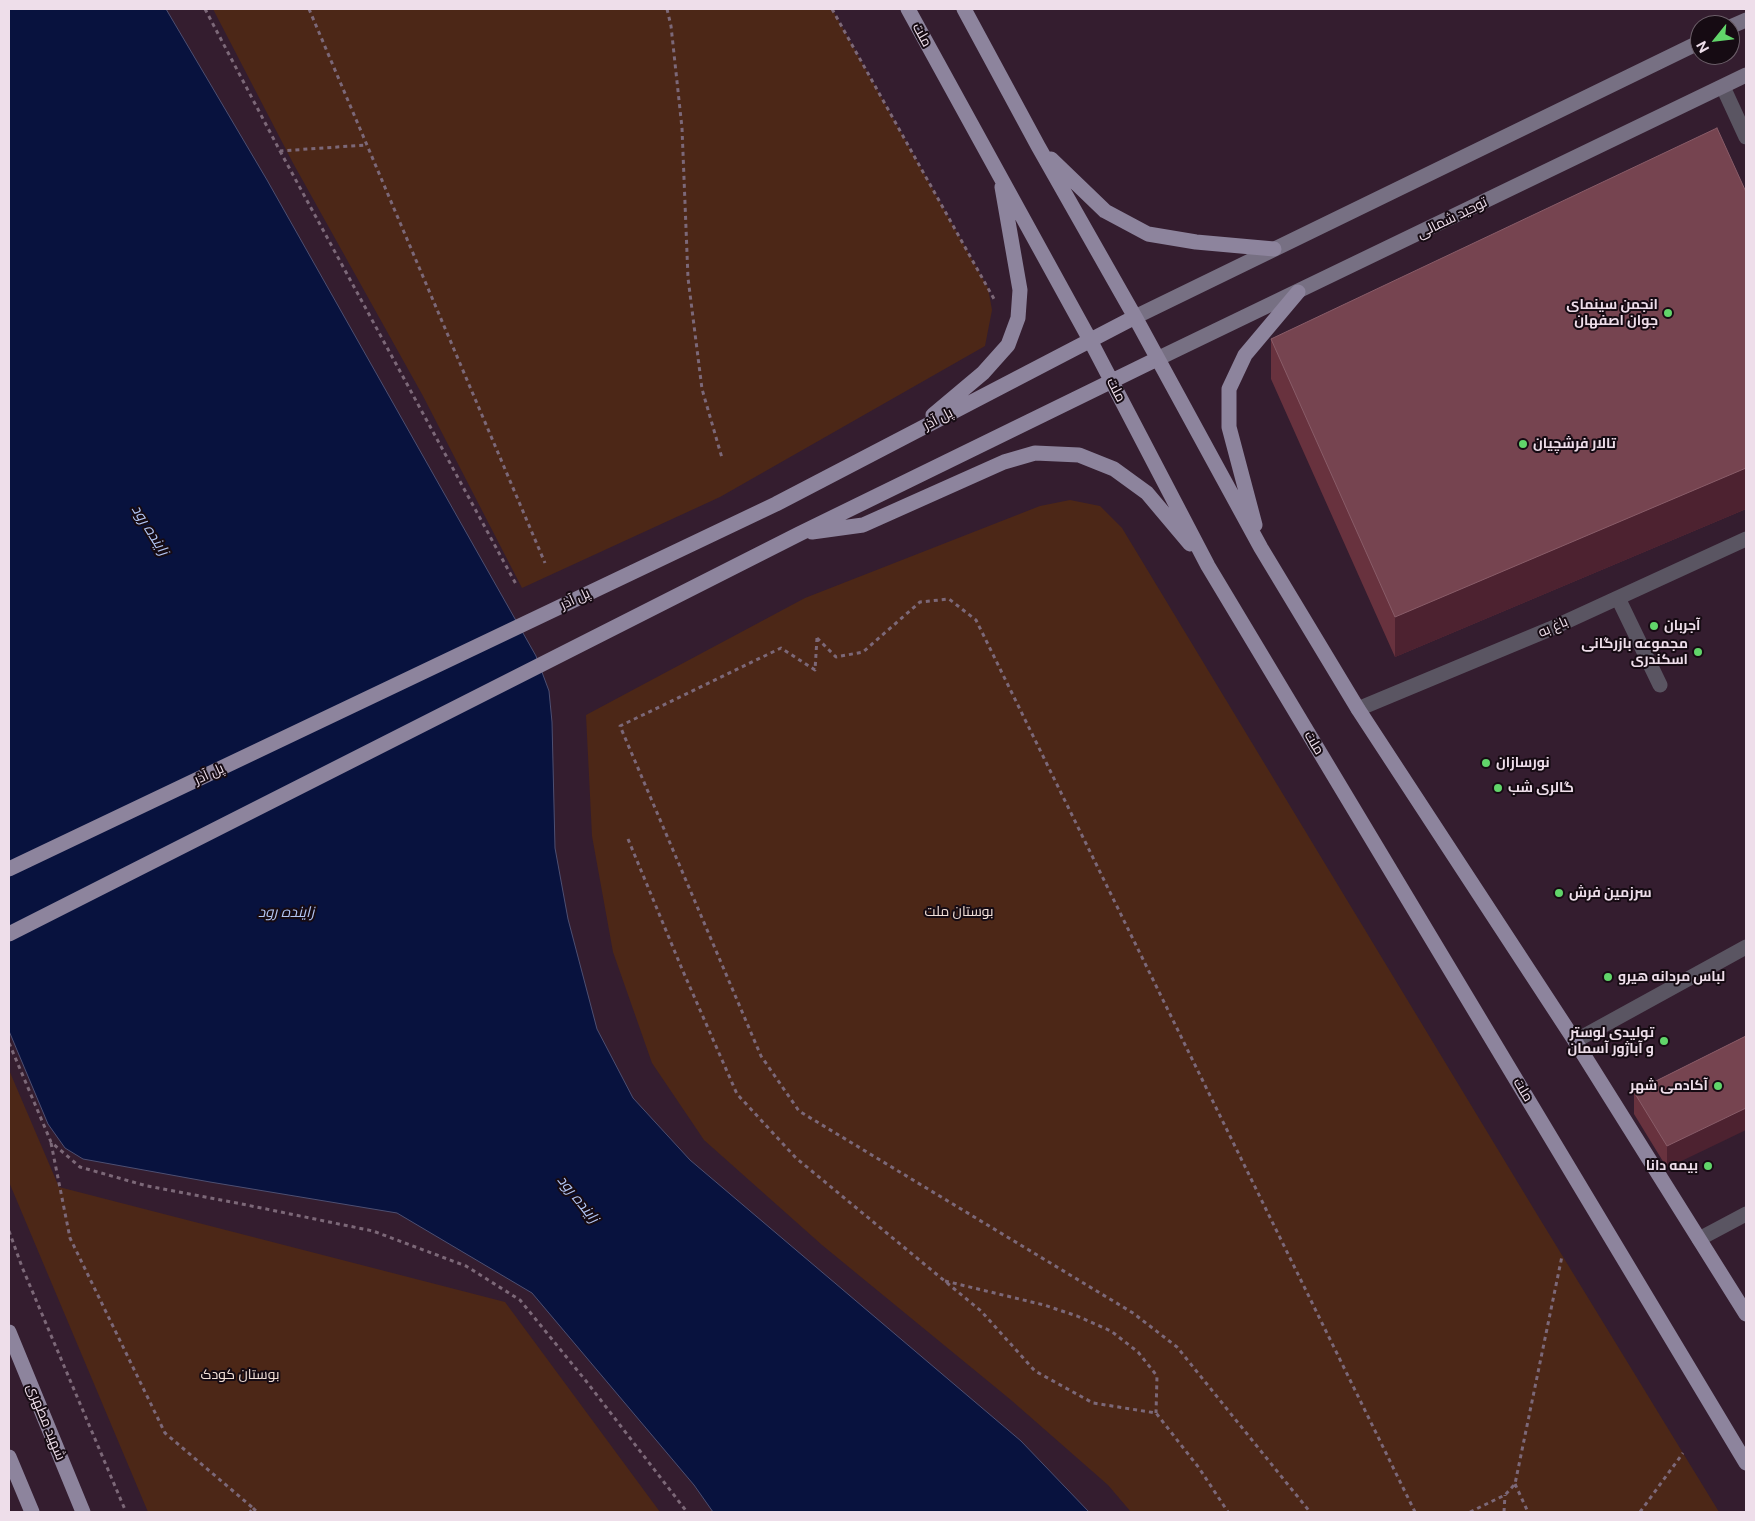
<!DOCTYPE html>
<html>
<head>
<meta charset="utf-8">
<style>
	body { margin:0 }
	#map { position:relative; width:1755px; height:1521px; overflow:hidden; background:#341d2f; font-family:"Public Sans",sans-serif }
	canvas { display:block }
	.frame { position:absolute; inset:0; border:10px solid #eedeea; pointer-events:none }
	.north { position:absolute; left:1690px; top:15px; width:50px; height:50px; box-sizing:border-box; background:#160b13; border:1px solid #6c5f69; border-radius:50%; rotate:241deg; font-size:14px; font-weight:700; line-height:20px; text-align:center; color:#eedeea }
	.north::after { content:''; display:block; margin:auto; width:18px; height:22px; background:#61d56a; clip-path:polygon(50% 0,100% 100%,50% 72%,0 100%) }
</style>
</head>
<body>
<div id="map">
<canvas width="1755" height="1521"></canvas>
<div class="frame"></div>
<div class="north">N</div>
</div>
<script>
const ctx = document.querySelector('canvas').getContext('2d');
ctx.lineJoin = 'round';
function fillPath(path, color) {
  ctx.fillStyle = color;
  ctx.fill(path, 'evenodd');
}
function shape(rows) {
  const path = new Path2D();
  for (const r of rows) {
    path.moveTo(r[0], r[1]);
    for (let i = 2; i < r.length; i += 2) path.lineTo(r[i], r[i + 1]);
  }
  return path;
}
function strokePath(path, color, width, dash) {
  ctx.strokeStyle = color;
  ctx.lineWidth = width;
  ctx.lineCap = dash ? 'butt' : 'round';
  ctx.setLineDash(dash || []);
  ctx.stroke(path);
}
function label(font, color, halo, rows, align = 'center') {
  ctx.font = font + ' "Public Sans",Cairo,sans-serif';
  ctx.lineWidth = 4;
  ctx.setLineDash([]);
  ctx.textBaseline = 'middle';
  ctx.strokeStyle = halo;
  ctx.fillStyle = color;
  for (const [text, x, y, turn = 0] of rows) {
    ctx.save();
    ctx.translate(x, y);
    ctx.rotate((+turn || 0) * Math.PI / 180);
    ctx.textAlign = isNaN(turn) ? turn : align;
    if (halo) ctx.strokeText(text, 0, 0);
    ctx.fillText(text, 0, 0);
    ctx.restore();
  }
}
fillPath(shape([
	[213,9,832,9,988,288,992,310,985,346,720,497,522,588,423,396,293,163],
	[1070,500,1100,506,1122,528,1535,1211,1719,1512,1131,1512,1108,1485,1011,1400,822,1245,704,1140,652,1063,613,952,592,836,586,715,805,598,1040,506],
	[9,1070,59,1187,505,1302,660,1512,148,1512,9,1182]
]), '#4c2717');
const water = shape([
	[9,9,166,9,267,180,536,656,549,691,552,722,555,848,568,919,597,1029,633,1098,690,1160,1021,1441,1089,1512,713,1512,694,1485,532,1293,397,1213,210,1182,83,1159,65,1148,48,1124,9,1031,9,9]
]);
fillPath(water, '#08123e');
strokePath(water, '#4d4f72', 1);
strokePath(shape([
	[205,9,280,151,366,145],
	[309,9,545,563],
	[667,9,671,26,682,128,688,278,702,389,722,458],
	[832,9,994,299],
	[280,151,517,586],
	[817,638,815,670,781,648,620,726,761,1056,799,1111,1133,1313,1177,1347,1310,1512],
	[817,638,836,657,863,652,920,602,949,599,976,620,1415,1512],
	[628,839,682,969,737,1094,796,1158,981,1311,1035,1371,1093,1403,1156,1413,1199,1468,1228,1512],
	[9,1043,51,1142,80,1167,147,1186,237,1203,373,1231,466,1266,520,1300,586,1381,687,1512],
	[51,1143,70,1238,165,1433,253,1508,250,1512],
	[9,1231,22,1267,126,1512],
	[945,1281,1044,1305,1077,1316,1111,1331,1138,1352,1157,1376,1156,1413],
	[1515,1484,1528,1512],
	[253,1508,257,1512],
	[1470,1512,1505,1495,1515,1484,1562,1256],
	[1504,1512,1505,1495],
	[1640,1512,1683,1453]
]), '#7c6878', 3, [4, 4]);
strokePath(shape([
	[1723,87,1746,137],
	[1618,598,1660,685],
	[1358,709,1550,629,1746,539],
	[1575,1041,1746,947],
	[1699,1239,1746,1214]
]), '#5a5562', 15);
strokePath(shape([
	[1730,27,1746,20],
	[1135,317,1700,42],
	[1157,359,1746,75]
]), '#777083', 15);
strokePath(shape([
	[908,9,1090,340,1208,566,1746,1463],
	[964,9,1038,146,1135,317,1261,548,1358,709,1575,1041,1746,1314],
	[1051,159,1105,211,1148,234,1196,242,1274,249],
	[933,415,983,373,1008,345,1018,318,1020,290,1002,187],
	[1255,525,1229,427,1229,389,1245,355,1298,292],
	[812,532,863,525,1004,462,1035,453,1079,455,1114,469,1147,493,1190,544],
	[9,869,776,504,1135,317],
	[9,934,799,534,1157,359],
	[9,1332,83,1512],
	[9,1457,32,1512]
]), '#8d849d', 15);
fillPath(shape([
	[1746,192,1746,509,1395,657,1271,379,1271,339],
	[1746,1036,1667,1168,1634,1114,1634,1092]
]), '#68323e');
fillPath(shape([
	[1746,468,1746,509,1395,657,1395,617],
	[1746,1108,1746,1130,1667,1168,1667,1146]
]), '#4d2230');
const building = shape([
	[1717,128,1746,192,1746,468,1395,617,1271,339,1717,128],
	[1746,1036,1746,1108,1667,1146,1634,1092,1746,1036]
]);
fillPath(building, '#764450');
strokePath(building, '#895c68', 1);
for (const [x, y, r, color] of [
	[1668,313,5,"#61d56a"],
	[1523,444,5,"#61d56a"],
	[1654,626,5,"#61d56a"],
	[1698,652,5,"#61d56a"],
	[1486,763,5,"#61d56a"],
	[1498,788,5,"#61d56a"],
	[1559,893,5,"#61d56a"],
	[1608,977,5,"#61d56a"],
	[1664,1041,5,"#61d56a"],
	[1718,1086,5,"#61d56a"],
	[1708,1166,5,"#61d56a"]
]) {
  const dot = new Path2D();
  dot.arc(x, y, r, 0, 2 * Math.PI);
  ctx.fillStyle = color;
  ctx.fill(dot);
  strokePath(dot, '#160b13', 2);
}
label('14px', '#eedeea', '#160b13', [
	["ملت",922,35,61],
	["توحید شمالی",1452,218,-26],
	["ملت",1116,390,62],
	["پل آذر",938,419,-28],
	["پل آذر",575,599,-25],
	["باغ به",1553,627,-24],
	["ملت",1314,743,59],
	["پل آذر",209,774,-25],
	["ملت",1523,1090,59],
	["شهید مطهری",46,1422,68]
]);
label('bold 14px', '#eedeea', '#160b13', [
	["انجمن سینمای",1658,305,"right"],
	["جوان اصفهان",1658,321,"right"],
	["تالار فرشچیان",1533,444],
	["آجربان",1664,626],
	["مجموعه بازرگانی",1688,644,"right"],
	["اسکندری",1688,660,"right"],
	["نورسازان",1496,763],
	["گالری شب",1508,788],
	["سرزمین فرش",1569,893],
	["لباس مردانه هیرو",1618,977],
	["تولیدی لوستر",1654,1033,"right"],
	["و آباژور آسمان",1654,1049,"right"],
	["آکادمی شهر",1708,1086,"right"],
	["بیمه دانا",1698,1166,"right"]
], 'left');
label('14px', '#f2e0d8', '#160b13', [
	["بوستان ملت",959,912],
	["بوستان کودک",240,1375]
]);
label('italic 15px', '#b3c6f4', '#160b13', [
	["زاینده رود",150,530,58],
	["زاینده رود",286,912],
	["زاینده رود",578,1199,51]
]);
</script>
</body>
</html>
